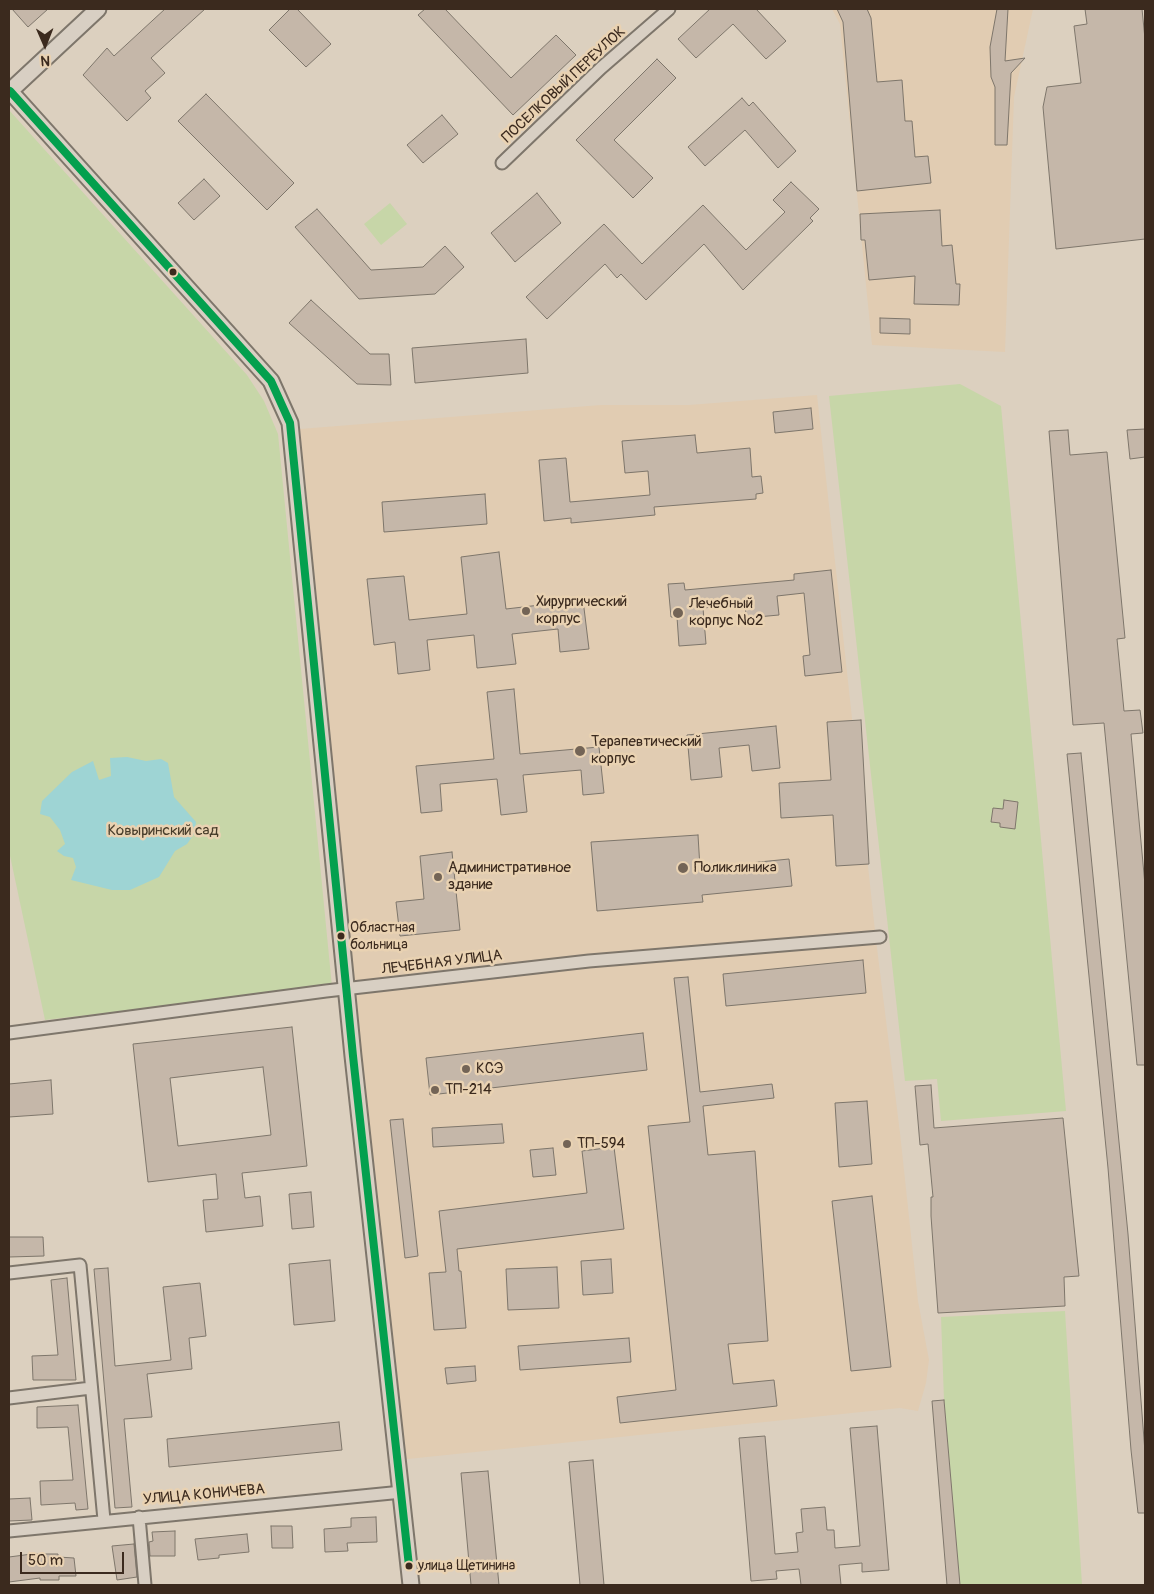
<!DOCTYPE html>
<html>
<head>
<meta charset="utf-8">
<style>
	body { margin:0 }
	#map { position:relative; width:1154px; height:1594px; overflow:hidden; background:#dcd0bf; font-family:Pangolin,sans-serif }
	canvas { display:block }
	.frame { position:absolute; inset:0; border:10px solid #3b2a1e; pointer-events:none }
	.north { position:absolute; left:20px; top:20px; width:50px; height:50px; -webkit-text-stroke:4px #e9d2b2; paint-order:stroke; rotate:179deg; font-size:14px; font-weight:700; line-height:20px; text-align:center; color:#3b2a1e }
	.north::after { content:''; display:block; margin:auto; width:18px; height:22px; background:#3b2a1e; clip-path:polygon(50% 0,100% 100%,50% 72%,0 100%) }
	.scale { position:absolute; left:20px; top:1552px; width:104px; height:22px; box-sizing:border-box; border:2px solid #3b2a1e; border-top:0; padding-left:6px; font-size:15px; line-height:18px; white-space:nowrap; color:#3b2a1e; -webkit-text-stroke:4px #e9d2b2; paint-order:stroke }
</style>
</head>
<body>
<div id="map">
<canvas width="1154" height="1594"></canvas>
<div class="frame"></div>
<div class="north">N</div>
<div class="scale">50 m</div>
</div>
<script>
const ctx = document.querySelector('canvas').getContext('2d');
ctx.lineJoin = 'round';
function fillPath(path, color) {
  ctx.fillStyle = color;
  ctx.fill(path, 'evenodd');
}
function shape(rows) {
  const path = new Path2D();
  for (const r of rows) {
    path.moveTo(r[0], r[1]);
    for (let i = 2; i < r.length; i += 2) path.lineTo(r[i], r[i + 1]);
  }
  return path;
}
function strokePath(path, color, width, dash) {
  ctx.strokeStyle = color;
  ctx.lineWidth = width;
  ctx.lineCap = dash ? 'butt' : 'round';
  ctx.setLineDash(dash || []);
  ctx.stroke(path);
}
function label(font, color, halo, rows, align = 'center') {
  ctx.font = font + ' Pangolin,sans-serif';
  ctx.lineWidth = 5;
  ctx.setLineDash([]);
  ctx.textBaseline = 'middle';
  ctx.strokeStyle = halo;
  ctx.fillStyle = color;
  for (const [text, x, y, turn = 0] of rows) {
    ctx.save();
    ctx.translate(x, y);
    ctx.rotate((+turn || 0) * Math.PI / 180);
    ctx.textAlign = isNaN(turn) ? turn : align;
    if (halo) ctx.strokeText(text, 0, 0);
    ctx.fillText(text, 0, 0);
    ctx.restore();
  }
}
fillPath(shape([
	[832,9,1033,9,1014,97,1005,352,872,345,840,24],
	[817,395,876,940,900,1133,918,1301,929,1360,926,1383,918,1411,900,1408,398,1460,356,999,300,429,601,405,689,405]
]), '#e1ccb2');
fillPath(shape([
	[9,110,247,375,264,401,278,434,332,987,45,1020,9,851],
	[390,203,407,224,381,245,364,224],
	[960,384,1001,406,1066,1111,941,1121,937,1079,905,1081,829,396],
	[1065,1311,1082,1585,960,1585,944,1400,941,1317]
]), '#c7d6a8');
fillPath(shape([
	[127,757,146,761,161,759,168,763,174,797,196,822,194,834,187,844,175,851,159,877,130,890,112,890,71,880,76,867,73,858,64,856,57,851,65,844,60,830,50,817,40,814,42,801,72,772,93,761,99,780,111,776,110,758]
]), '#9ed4d4');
const building = shape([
	[12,9,48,9,28,27,12,9],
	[165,9,205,9,151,58,165,73,145,91,151,98,127,121,83,75,107,48,114,56,165,9],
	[290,9,297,9,331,44,306,67,269,30,290,9],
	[425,9,445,9,511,78,556,35,576,55,513,115,418,15,425,9],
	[710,9,756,9,786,41,766,59,733,24,696,58,678,39,710,9],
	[837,9,867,9,871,18,877,82,902,80,905,121,912,121,915,157,928,156,931,183,857,191,843,22,837,9],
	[997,9,1008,9,1005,61,1025,58,1011,73,1007,145,995,145,995,87,991,77,990,47,997,9],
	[1085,9,1142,9,1145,39,1145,239,1056,249,1043,107,1047,87,1081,83,1074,26,1087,24,1085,9],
	[657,59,676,78,614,140,653,178,633,198,576,140,657,59],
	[206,94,294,183,267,210,178,121,206,94],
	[742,98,749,106,753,102,796,151,778,168,745,130,705,166,688,147,742,98],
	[442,115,458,134,423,163,407,145,442,115],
	[204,179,220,196,194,220,178,203,204,179],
	[791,182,819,209,810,218,813,221,743,290,704,244,646,300,621,274,617,278,605,264,547,319,526,297,604,224,642,264,703,205,746,250,785,212,773,200,791,182],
	[537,193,561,223,515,262,491,233,537,193],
	[317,209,371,270,423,267,445,246,464,267,435,294,359,299,295,227,317,209],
	[940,210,942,246,952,245,956,284,960,284,959,305,914,304,915,276,869,280,865,240,861,240,860,214,940,210],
	[311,300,370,354,389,354,391,385,357,384,289,323,311,300],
	[880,318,910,319,910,334,880,333,880,318],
	[526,339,528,373,415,383,412,348,526,339],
	[811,408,813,429,775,433,773,412,811,408],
	[1145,429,1145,457,1130,459,1127,430,1145,429],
	[1068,430,1070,455,1107,452,1125,638,1117,639,1124,711,1140,710,1143,733,1131,734,1145,885,1145,1065,1137,1065,1104,723,1073,725,1049,431,1068,430],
	[695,435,697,453,750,448,752,477,761,476,763,493,756,494,756,499,654,507,655,515,571,523,571,518,544,521,539,460,566,458,570,502,650,495,648,471,625,473,622,441,695,435],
	[485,494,487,524,384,532,382,502,485,494],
	[499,552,506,609,583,600,589,649,560,652,558,629,512,634,516,664,477,668,474,635,427,640,430,670,398,674,395,642,374,645,367,579,404,576,409,620,467,614,461,557,499,552],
	[831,570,842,672,805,676,803,656,810,655,804,593,777,596,779,615,746,618,745,604,703,608,706,644,679,646,677,617,671,617,668,584,684,583,685,590,794,580,794,574,831,570],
	[514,689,520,754,599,747,604,793,583,795,581,770,523,775,527,812,501,815,497,779,440,784,442,811,421,813,416,766,494,759,487,692,514,689],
	[861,720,869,864,836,866,833,815,781,818,779,783,831,780,827,722,861,720],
	[776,726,780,768,752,771,749,745,719,748,722,777,691,780,687,735,776,726],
	[1081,753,1128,1234,1145,1452,1145,1513,1138,1513,1131,1450,1108,1168,1067,754,1081,753],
	[1004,800,1018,802,1015,829,1000,827,1000,823,991,822,993,808,1003,809,1004,800],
	[698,835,700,868,789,859,792,886,702,895,703,902,597,911,591,842,698,835],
	[452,852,460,930,400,936,396,902,424,899,420,856,452,852],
	[863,960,866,993,726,1006,723,974,863,960],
	[688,977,700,1092,772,1084,774,1098,703,1106,708,1155,755,1151,768,1341,728,1344,733,1384,774,1380,777,1406,620,1423,617,1397,676,1390,648,1126,690,1122,674,978,688,977],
	[292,1027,307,1166,242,1173,245,1198,260,1196,263,1226,206,1232,203,1200,218,1199,216,1174,148,1182,133,1044,292,1027],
	[263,1067,271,1135,178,1146,170,1078,263,1067],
	[643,1033,647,1070,430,1095,426,1058,643,1033],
	[51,1080,53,1114,9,1117,9,1084,51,1080],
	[931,1085,934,1128,1063,1118,1079,1276,1064,1277,1065,1306,938,1313,931,1216,931,1197,933,1197,928,1144,920,1145,915,1086,931,1085],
	[867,1101,872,1164,839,1167,835,1103,867,1101],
	[403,1119,418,1256,405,1258,390,1120,403,1119],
	[502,1124,504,1143,433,1147,432,1128,502,1124],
	[614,1147,624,1229,457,1249,459,1271,461,1271,466,1328,434,1330,429,1273,446,1272,439,1211,587,1193,582,1151,614,1147],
	[553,1148,556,1175,533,1177,530,1150,553,1148],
	[311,1192,314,1227,292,1229,289,1194,311,1192],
	[872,1196,891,1367,851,1371,832,1201,872,1196],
	[9,1237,43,1237,44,1256,9,1257,9,1237],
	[611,1259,613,1293,583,1295,581,1261,611,1259],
	[330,1260,335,1321,294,1325,289,1264,330,1260],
	[557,1267,559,1308,508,1310,506,1269,557,1267],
	[108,1268,115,1366,171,1360,163,1287,200,1283,206,1336,189,1338,192,1369,147,1374,152,1417,124,1419,132,1507,115,1508,94,1269,108,1268],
	[67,1278,76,1380,33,1380,32,1356,58,1355,51,1280,67,1278],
	[629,1338,631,1362,520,1370,518,1346,629,1338],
	[475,1366,476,1381,447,1384,445,1368,475,1366],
	[944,1400,960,1585,947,1585,932,1401,944,1400],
	[78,1405,88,1509,76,1510,75,1503,41,1505,40,1481,73,1480,68,1427,37,1428,37,1407,78,1405],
	[339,1422,342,1450,169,1467,167,1439,339,1422],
	[877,1426,889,1570,862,1572,862,1563,839,1565,841,1585,801,1585,799,1569,776,1571,777,1579,751,1581,739,1438,765,1436,775,1554,798,1552,796,1533,803,1532,801,1509,825,1507,827,1530,834,1530,835,1548,860,1546,850,1428,877,1426],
	[593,1460,604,1585,580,1585,569,1462,593,1460],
	[488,1471,499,1585,471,1585,461,1473,488,1471],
	[30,1498,32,1520,9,1521,9,1499,30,1498],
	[376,1517,377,1542,347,1543,348,1551,325,1552,324,1529,351,1527,351,1518,376,1517],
	[271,1526,292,1526,293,1548,272,1548,271,1526],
	[175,1531,175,1556,150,1556,149,1542,153,1541,152,1532,175,1531],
	[247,1534,249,1552,219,1555,219,1558,198,1560,195,1539,247,1534],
	[134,1544,137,1577,117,1580,112,1546,134,1544],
	[32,1554,58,1554,58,1557,74,1558,76,1576,59,1576,59,1580,40,1580,40,1578,9,1582,9,1557,32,1554]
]);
fillPath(building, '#c5b7a9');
strokePath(building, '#7e766b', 1);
const street = shape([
	[502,163,601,68,669,9],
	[9,1033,326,991,589,961,880,937],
	[9,1273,80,1265,104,1520],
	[9,1398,91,1388],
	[139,1517,145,1585],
	[9,1531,402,1492]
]);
const secondary = shape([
	[9,90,271,381,290,423,353,1056,411,1585],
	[9,92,98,9]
]);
strokePath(street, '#7e766b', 15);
strokePath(secondary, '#7e766b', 19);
strokePath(street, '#d8cfc3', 11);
strokePath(secondary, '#d8cfc3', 15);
strokePath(shape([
	[10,91,271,381,290,423,353,1056,409,1566]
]), '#03a04e', 8);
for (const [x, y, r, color] of [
	[173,272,4.5,"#3b2a1e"],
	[526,611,5,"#736456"],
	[678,613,6,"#736456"],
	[580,751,6,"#736456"],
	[683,868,6,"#736456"],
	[438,877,5,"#736456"],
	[341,936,4.5,"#3b2a1e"],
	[466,1069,5,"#736456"],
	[435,1090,5,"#736456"],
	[567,1144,5,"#736456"],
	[409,1566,4.5,"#3b2a1e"]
]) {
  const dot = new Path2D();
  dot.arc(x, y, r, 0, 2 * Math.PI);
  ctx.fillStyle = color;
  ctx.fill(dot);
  strokePath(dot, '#e9d2b2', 2);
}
label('14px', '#3b2a1e', '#e9d2b2', [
	["Областная",350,928],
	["больница",350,945],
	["улица Щетинина",418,1566]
], 'left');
label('15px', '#3b2a1e', '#e9d2b2', [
	["ПОСЕЛКОВЫЙ ПЕРЕУЛОК",564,85,-43],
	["ЛЕЧЕБНАЯ УЛИЦА",442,963,-7],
	["УЛИЦА КОНИЧЕВА",204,1495,-5]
]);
label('15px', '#3b2a1e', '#e9d2b2', [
	["Хирургический",536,602],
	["корпус",536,619],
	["Лечебный",689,604],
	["корпус №2",689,621],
	["Терапевтический",591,742],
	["корпус",591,759],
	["Административное",448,868],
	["здание",448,885],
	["Поликлиника",694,868],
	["КСЭ",476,1069],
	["ТП-214",445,1090],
	["ТП-594",577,1144]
], 'left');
label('15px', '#473c2a', '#e9d2b2', [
	["Ковыринский сад",163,831]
]);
</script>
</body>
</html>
